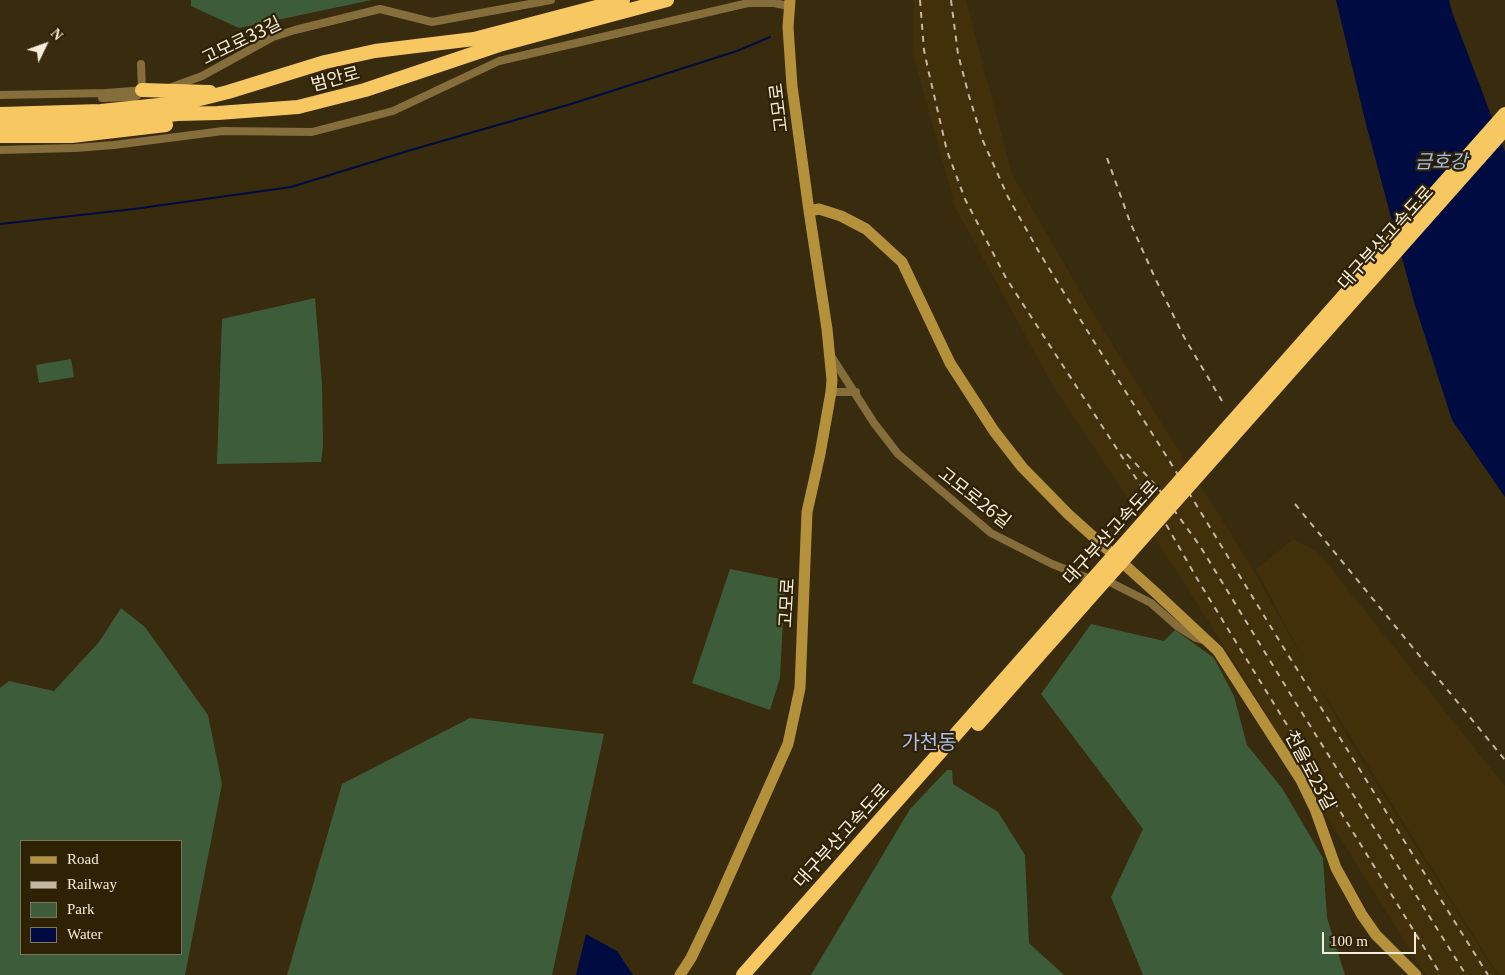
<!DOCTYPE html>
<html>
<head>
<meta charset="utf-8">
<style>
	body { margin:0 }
	#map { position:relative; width:1505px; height:975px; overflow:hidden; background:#382b0e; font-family:Georgia,serif }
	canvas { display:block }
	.legend { position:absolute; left:20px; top:840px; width:162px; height:115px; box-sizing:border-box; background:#2e2104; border:1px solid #7e735b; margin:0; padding:6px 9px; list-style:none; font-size:15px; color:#f6eedd }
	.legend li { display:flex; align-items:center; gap:10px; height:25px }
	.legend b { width:25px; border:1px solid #7e735b }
	.north { position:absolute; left:20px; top:20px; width:50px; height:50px; -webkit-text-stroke:4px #2e2104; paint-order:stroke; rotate:48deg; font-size:14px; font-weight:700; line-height:20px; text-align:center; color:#f6eedd }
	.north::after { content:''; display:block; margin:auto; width:18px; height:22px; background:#f6eedd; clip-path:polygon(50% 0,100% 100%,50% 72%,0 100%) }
	.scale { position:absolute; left:1322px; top:932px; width:94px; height:22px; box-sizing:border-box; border:2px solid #f6eedd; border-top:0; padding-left:6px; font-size:15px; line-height:18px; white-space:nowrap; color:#f6eedd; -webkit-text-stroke:4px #2e2104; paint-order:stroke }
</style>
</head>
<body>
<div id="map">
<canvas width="1505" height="975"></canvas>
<ul class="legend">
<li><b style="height:6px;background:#b6913c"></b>Road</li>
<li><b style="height:6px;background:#c2b8a4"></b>Railway</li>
<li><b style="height:14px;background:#3d5d3a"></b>Park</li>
<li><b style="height:14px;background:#000b41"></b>Water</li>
</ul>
<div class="north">N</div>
<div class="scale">100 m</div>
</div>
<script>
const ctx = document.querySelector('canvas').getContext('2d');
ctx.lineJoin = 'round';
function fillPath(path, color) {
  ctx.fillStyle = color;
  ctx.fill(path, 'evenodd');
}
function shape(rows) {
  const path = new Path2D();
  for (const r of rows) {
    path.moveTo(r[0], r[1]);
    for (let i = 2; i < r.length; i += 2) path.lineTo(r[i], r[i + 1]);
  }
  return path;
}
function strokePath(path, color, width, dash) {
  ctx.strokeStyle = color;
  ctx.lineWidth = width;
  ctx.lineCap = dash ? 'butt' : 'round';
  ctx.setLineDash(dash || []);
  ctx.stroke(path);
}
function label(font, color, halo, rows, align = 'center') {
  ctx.font = font + ' Georgia,"Noto Sans KR",serif';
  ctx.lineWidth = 4.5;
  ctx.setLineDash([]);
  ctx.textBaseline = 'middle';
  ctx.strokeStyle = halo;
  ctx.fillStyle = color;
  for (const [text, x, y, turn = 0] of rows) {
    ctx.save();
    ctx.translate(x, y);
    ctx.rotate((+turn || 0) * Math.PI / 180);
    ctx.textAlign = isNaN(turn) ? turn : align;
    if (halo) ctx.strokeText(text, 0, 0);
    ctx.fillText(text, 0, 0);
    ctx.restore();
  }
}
fillPath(shape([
	[914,0,966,0,1012,174,1093,313,1254,571,1309,670,1256,569,1293,539,1318,552,1505,786,1505,975,1498,975,1319,686,1349,740,1497,975,1426,975,1327,817,1258,700,1177,572,1053,386,955,207,913,54]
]), '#41300a');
fillPath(shape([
	[191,0,372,0,239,28,191,6],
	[315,298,322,384,323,447,321,462,217,464,222,319],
	[71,359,74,377,39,383,36,365],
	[730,569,785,580,780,678,770,710,692,683],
	[121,608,145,627,208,715,222,784,185,975,0,975,0,688,9,681,54,691,99,642],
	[21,841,181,841,181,954,21,954],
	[1091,624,1164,641,1175,630,1214,658,1234,696,1247,745,1282,788,1323,858,1327,918,1345,975,1143,975,1111,897,1143,829,1041,694],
	[470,718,604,734,552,975,287,975,342,784],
	[947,770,952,770,953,784,998,812,1025,855,1029,943,1064,975,811,975,910,809]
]), '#3d5d3a');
fillPath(shape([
	[1336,0,1449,0,1452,12,1505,152,1505,497,1452,420,1414,302,1367,128],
	[586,934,617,951,633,975,576,975]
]), '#000b41');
strokePath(shape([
	[0,224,134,209,291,187,411,150,571,104,737,51,770,37]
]), '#000b41', 2);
strokePath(shape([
	[172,87,202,76,273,37,295,30,380,9,432,22,551,0],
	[0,95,106,93,145,90],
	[102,98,135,97,138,95,142,90,141,64],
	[0,150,75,148,114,145,223,131,312,132,393,111,499,61,748,3,774,3,789,6],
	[831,356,874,423,898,454,991,533,1052,564,1093,580],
	[831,392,856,392],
	[1104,579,1151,603,1177,626,1196,638,1206,641]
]), '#856d3c', 8);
strokePath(shape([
	[809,211,819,209,841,216,866,229,902,262,950,363,994,431,1022,467,1068,514,1156,593,1218,651,1301,780,1315,809,1336,868,1362,915,1376,935,1416,975],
	[680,975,691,958,714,910,788,744,800,688,807,512,820,454,831,392,832,380,827,329,809,211,792,86,788,27,790,0]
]), '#b6913c', 11);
strokePath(shape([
	[142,90,210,92],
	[0,114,101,111,188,102,228,92,325,62,375,51,474,39,623,0],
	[0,125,75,124,178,114,218,113,298,107,365,90,499,45,667,0],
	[0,136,72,136,166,125],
	[978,724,1084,604],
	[743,975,1078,596]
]), '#f7c861', 14);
strokePath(shape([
	[920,0,924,50,928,69,947,151,965,199,1006,278,1167,526,1199,582,1441,975],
	[951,0,958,54,969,96,983,141,1008,197,1039,252,1093,340,1167,457,1285,650,1488,975],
	[1107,158,1130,222,1155,278,1184,337,1222,401],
	[1127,454,1158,488,1200,546,1294,700,1466,975],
	[1295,504,1505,760]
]), '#c2b8a4', 2, [6, 6]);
strokePath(shape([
	[1078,596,1505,114],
	[1084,604,1505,129]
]), '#f7c861', 14);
label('18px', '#f6eedd', '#2e2104', [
	["고모로33길",241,40,-26],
	["범안로",335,78,-15],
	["고모로",778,108,-97],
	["대구부산고속도로",1385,237,-48],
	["고모로26길",975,497,38],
	["대구부산고속도로",1110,532,-48],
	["고모로",786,603,-87],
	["천을로23길",1311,770,62],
	["대구부산고속도로",841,835,-48]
]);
label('italic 19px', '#a1bff2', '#2e2104', [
	["금호강",1441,161]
]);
label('20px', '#aabef4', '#2e2104', [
	["가천동",929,741]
]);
</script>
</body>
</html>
